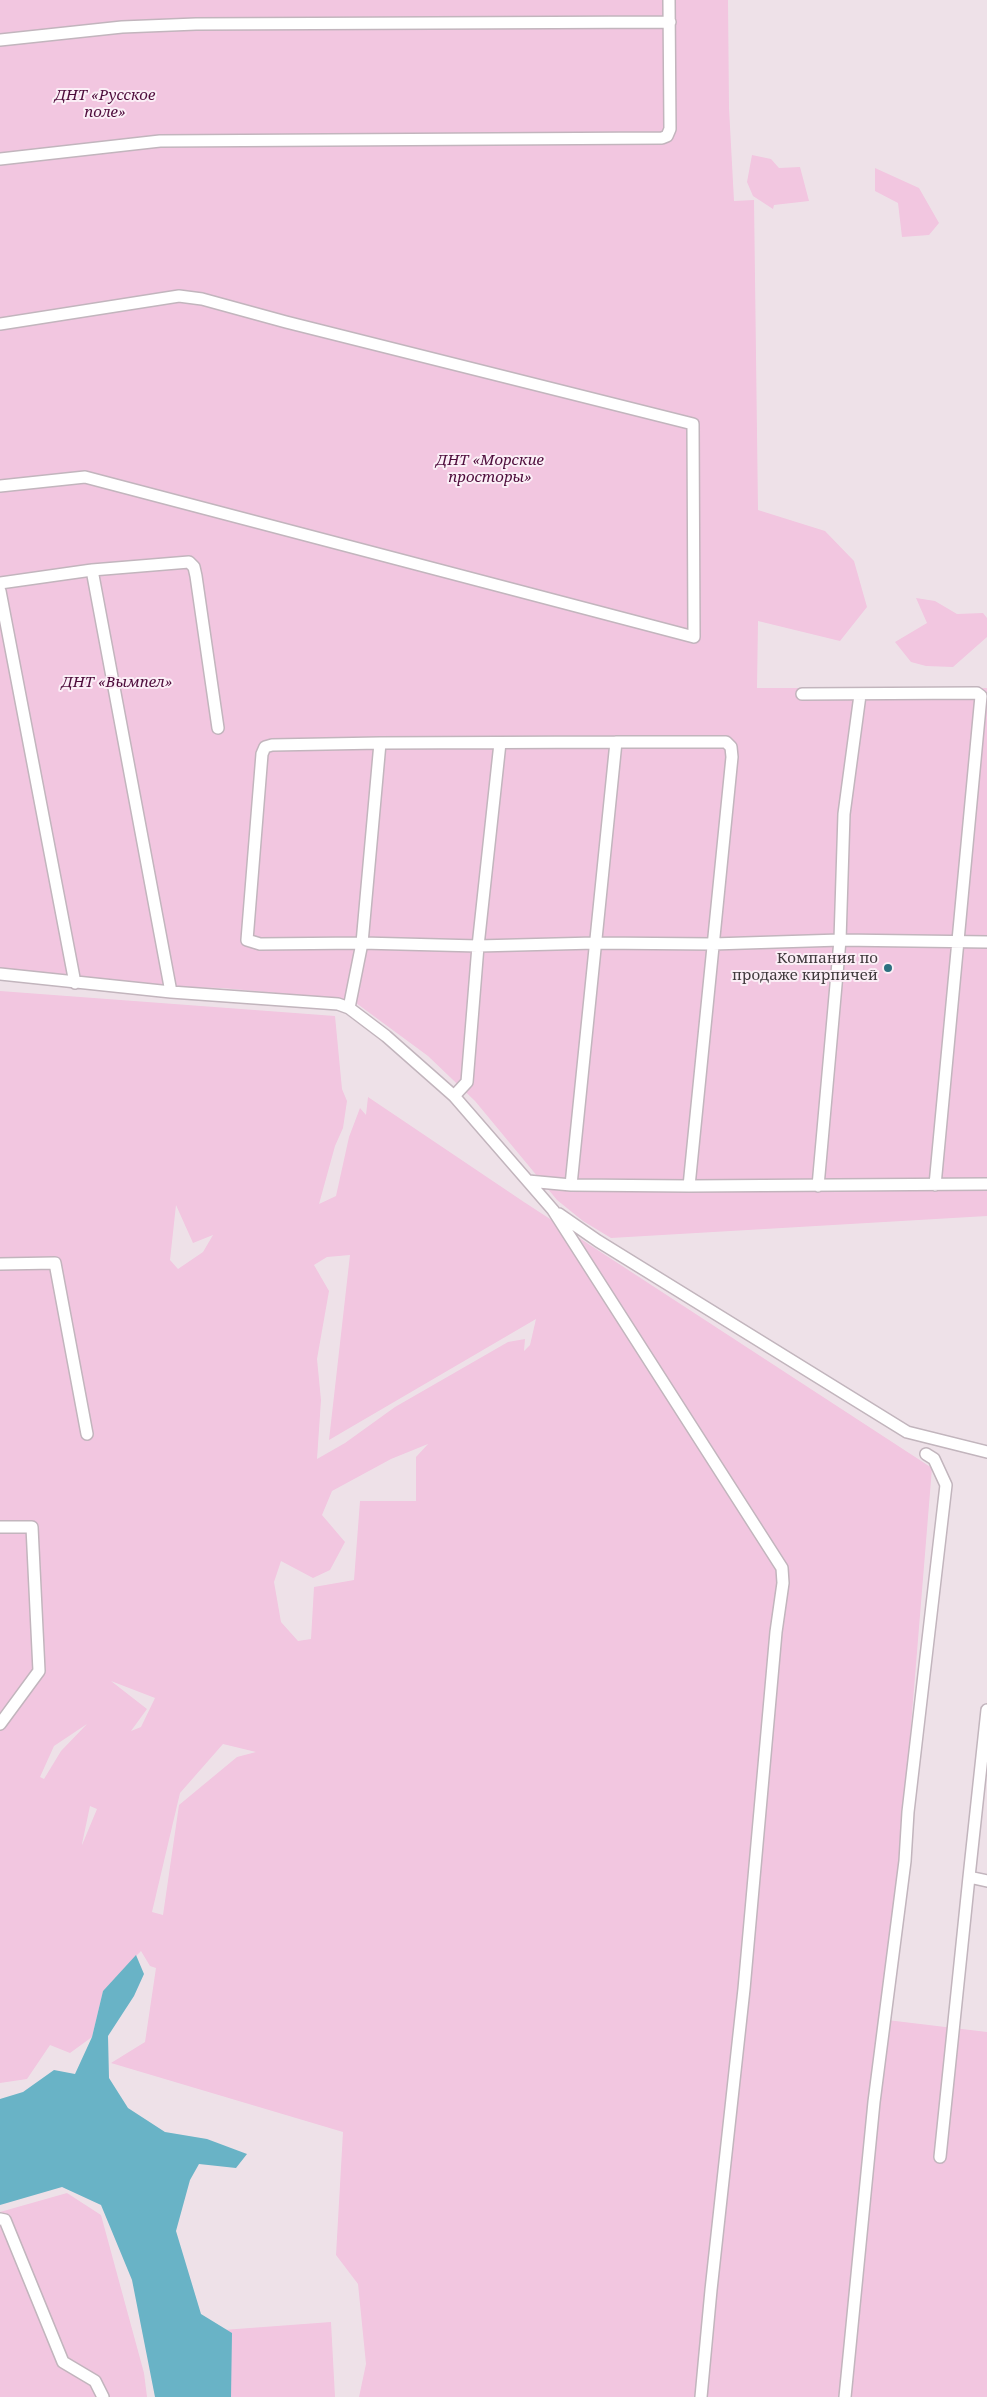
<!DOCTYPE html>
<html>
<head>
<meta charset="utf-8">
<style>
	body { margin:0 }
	canvas { display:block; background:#eee1e8 }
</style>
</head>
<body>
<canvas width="987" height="2397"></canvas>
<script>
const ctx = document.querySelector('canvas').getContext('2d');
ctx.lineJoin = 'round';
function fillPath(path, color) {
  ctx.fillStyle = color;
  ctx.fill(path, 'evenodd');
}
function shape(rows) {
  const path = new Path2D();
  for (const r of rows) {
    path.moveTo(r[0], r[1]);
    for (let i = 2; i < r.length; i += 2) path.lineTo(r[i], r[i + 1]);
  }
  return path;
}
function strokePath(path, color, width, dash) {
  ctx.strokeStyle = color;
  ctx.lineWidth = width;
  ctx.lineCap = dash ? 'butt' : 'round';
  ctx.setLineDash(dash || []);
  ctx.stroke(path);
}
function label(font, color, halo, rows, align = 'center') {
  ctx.font = font + ' "Noto Serif",serif';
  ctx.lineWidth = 4;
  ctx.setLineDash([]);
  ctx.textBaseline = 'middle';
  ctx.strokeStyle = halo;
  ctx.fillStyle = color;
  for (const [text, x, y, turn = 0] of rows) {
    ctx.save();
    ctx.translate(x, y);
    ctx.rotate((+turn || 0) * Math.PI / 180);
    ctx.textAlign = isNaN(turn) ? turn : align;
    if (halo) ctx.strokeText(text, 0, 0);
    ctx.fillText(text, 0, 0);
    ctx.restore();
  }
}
fillPath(shape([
	[0,0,728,0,729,108,734,201,754,200,758,510,825,531,854,561,867,607,840,641,758,621,757,688,987,688,987,1216,611,1238,583,1221,557,1200,475,1101,428,1056,352,1000,222,988,178,987,0,969],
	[752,155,771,159,779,168,800,167,809,201,774,205,773,209,753,196,747,182],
	[875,168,919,188,939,223,929,235,902,237,898,203,875,191],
	[916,598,935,601,957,614,983,613,987,618,987,637,953,667,926,666,911,662,895,642,927,623],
	[0,991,335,1016,342,1089,347,1101,343,1128,335,1146,319,1204,336,1196,349,1137,360,1108,366,1115,368,1097,524,1202,932,1468,887,2020,987,2032,987,2397,359,2397,366,2364,358,2284,336,2255,343,2132,111,2063,145,2042,156,1968,150,1966,141,1951,103,1991,92,2037,70,2053,50,2045,27,2079,0,2083],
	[176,1205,193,1243,213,1235,203,1252,178,1269,170,1260],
	[350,1255,329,1440,536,1319,530,1345,524,1351,525,1339,508,1342,395,1407,345,1443,317,1459,321,1400,317,1359,329,1291,314,1265,327,1257],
	[428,1444,416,1457,416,1501,360,1501,354,1580,314,1587,311,1639,298,1641,281,1622,274,1582,281,1561,313,1578,330,1570,345,1542,322,1515,332,1491,391,1459],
	[111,1681,155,1698,141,1727,131,1731,147,1709],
	[87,1724,61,1751,44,1779,40,1777,54,1746],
	[223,1744,256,1752,237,1757,179,1805,163,1915,152,1912,180,1793],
	[90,1806,97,1809,82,1845,82,1844],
	[67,2193,101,2215,144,2373,147,2397,0,2397,0,2212],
	[331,2322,335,2397,220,2397,223,2330]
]), '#f2c6e0');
fillPath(shape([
	[136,1955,144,1974,134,1996,108,2036,109,2078,128,2108,165,2132,207,2139,247,2154,236,2168,199,2164,190,2180,176,2231,201,2314,232,2333,231,2397,155,2397,132,2280,101,2205,62,2187,0,2205,0,2099,23,2092,54,2070,75,2074,92,2037,103,1991]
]), '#69b3c6');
const minor = shape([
	[0,40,122,27,196,24,670,22],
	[0,159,160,141,662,138,667,136,670,129,669,0],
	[0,324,179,296,202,299,286,322,693,424,694,637,85,477,0,486],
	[92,570,171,992],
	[0,583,92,570,189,562,194,567,196,576,218,728],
	[0,591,75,983],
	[802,694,977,693,981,696,935,1185],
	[380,743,362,943,260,944,247,940,262,754,265,747,272,745,380,743,616,742,726,742,731,747,732,757,689,1186],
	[0,974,171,992,338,1004,349,1008,386,1036,454,1096,553,1210,782,1568,783,1583,776,1632,744,1989,711,2290,701,2397],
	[349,1008,362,943,478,946,595,943,713,944,840,940,987,942],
	[454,1096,467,1082,478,946,500,743],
	[528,1181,571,1185,689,1186,987,1184],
	[571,1185,616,742],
	[818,1186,840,940,844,814,860,695],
	[559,1214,598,1241,907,1432,987,1452],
	[0,1264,55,1263,87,1434],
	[0,1527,32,1527,39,1671,0,1724],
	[987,1710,969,1877,987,1881],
	[940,2157,969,1877],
	[0,2219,5,2220,63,2362,95,2381,103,2397],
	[845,2397,874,2102,905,1861,908,1812,946,1485,934,1459,926,1454]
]);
strokePath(minor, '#c2b5bd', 14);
strokePath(minor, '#fff', 11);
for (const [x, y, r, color] of [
	[888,968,5,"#2c7080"]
]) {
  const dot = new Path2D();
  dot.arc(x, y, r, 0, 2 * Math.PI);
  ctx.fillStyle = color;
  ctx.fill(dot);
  strokePath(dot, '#fbeef6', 2);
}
label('italic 15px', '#4e0d3c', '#fbeef6', [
	["ДНТ «Русское",105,96],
	["поле»",105,113],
	["ДНТ «Морские",490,461],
	["просторы»",490,478],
	["ДНТ «Вымпел»",117,683]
]);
label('15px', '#403a3d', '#fbeef6', [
	["Компания по",878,959],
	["продаже кирпичей",878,976]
], 'right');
</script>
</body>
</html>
